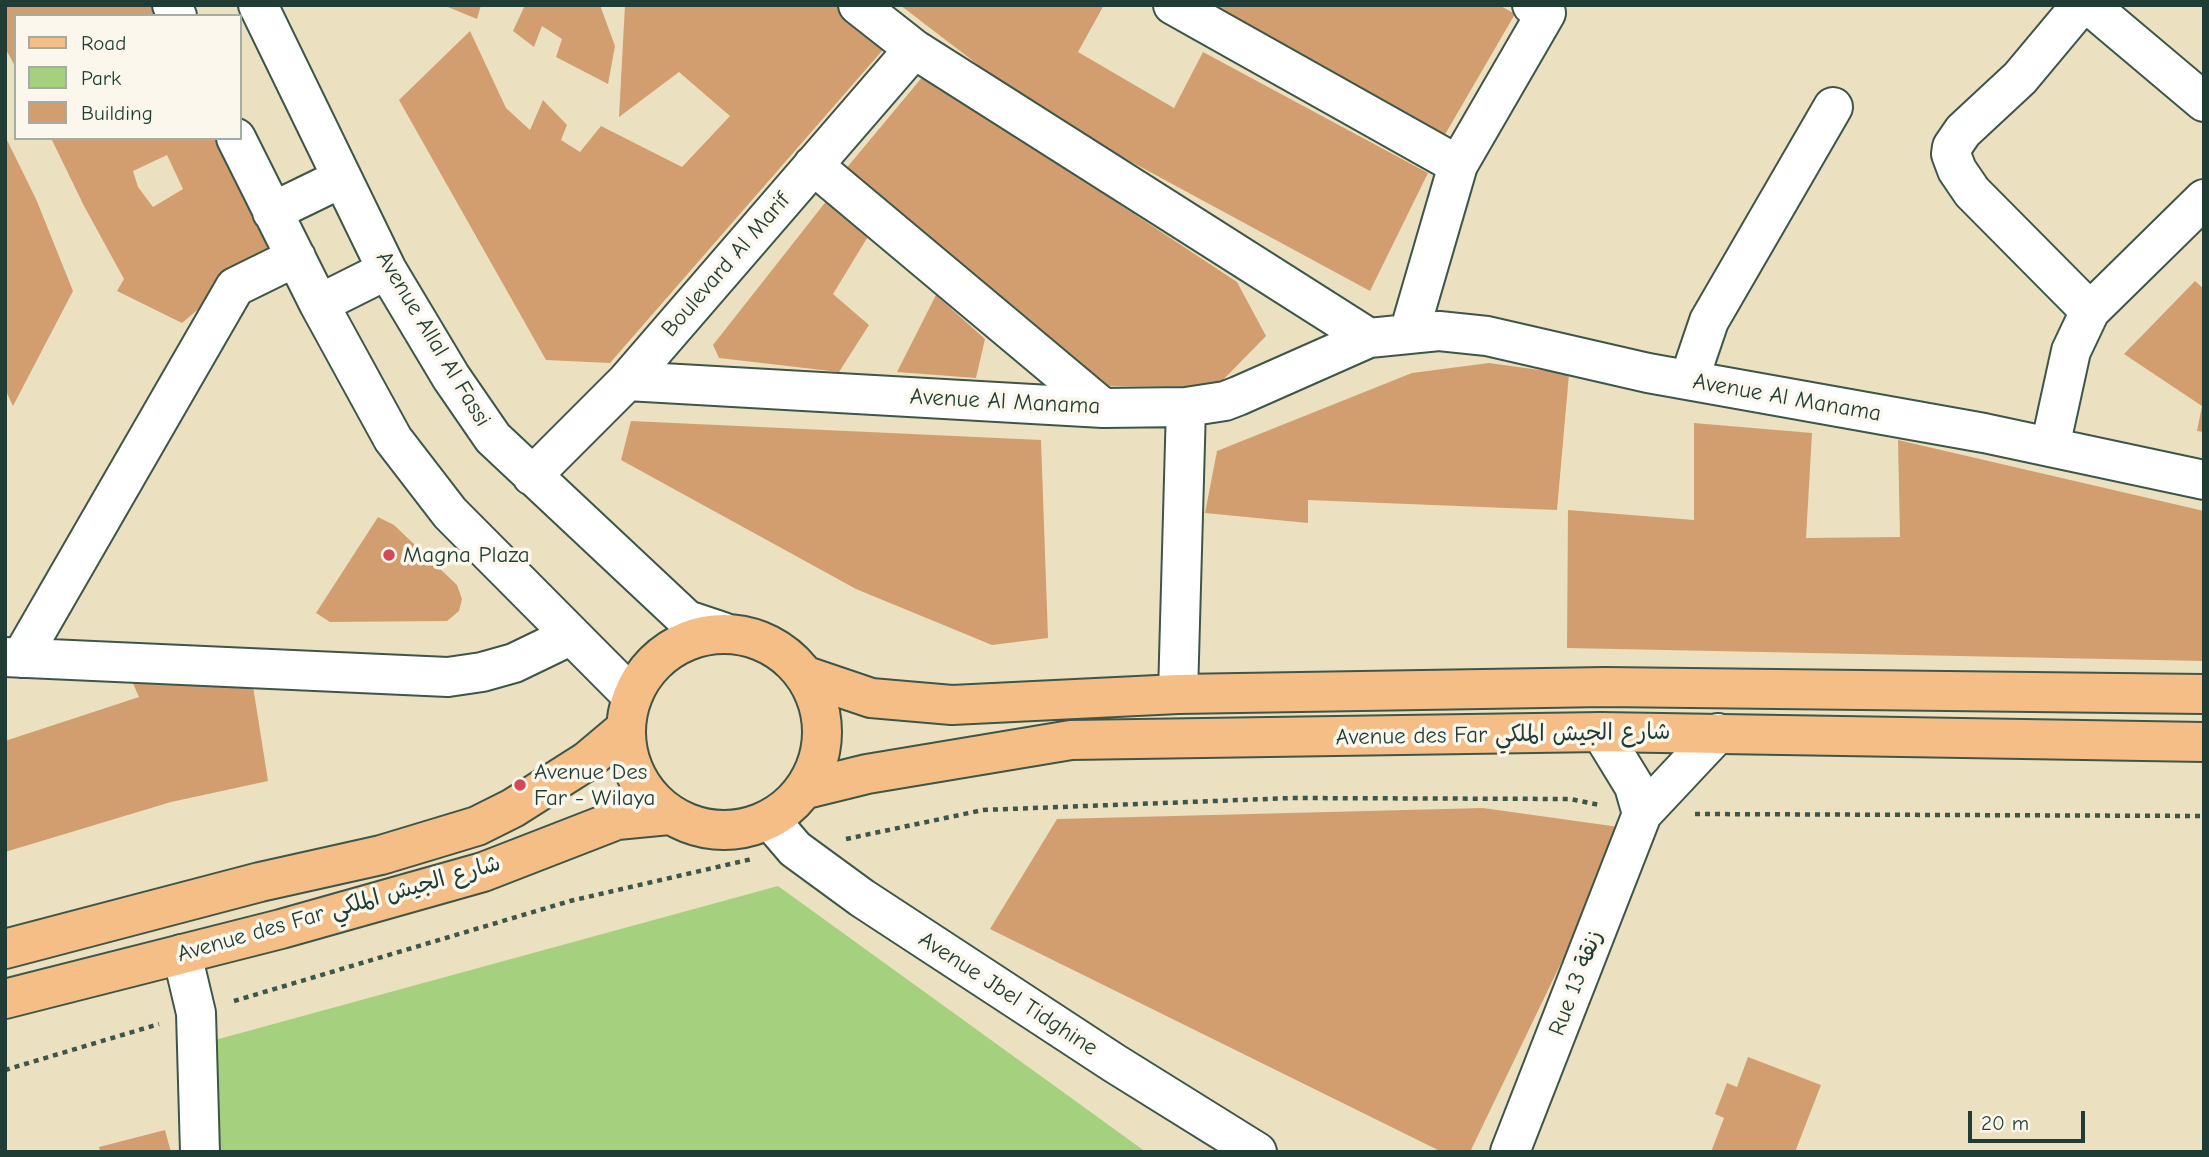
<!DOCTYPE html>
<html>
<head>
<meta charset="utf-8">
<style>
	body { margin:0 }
	#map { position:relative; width:2209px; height:1157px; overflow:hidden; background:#ebe1c0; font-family:"Comic Neue",sans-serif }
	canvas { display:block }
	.frame { position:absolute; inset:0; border:7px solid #1f3d34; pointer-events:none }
	.legend { position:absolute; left:14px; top:14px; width:228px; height:126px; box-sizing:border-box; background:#fbf7ec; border:2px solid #a3ada2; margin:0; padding:9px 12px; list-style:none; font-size:21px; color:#1f3d34 }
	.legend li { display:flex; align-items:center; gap:14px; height:35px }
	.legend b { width:35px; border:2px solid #a3ada2 }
	.scale { position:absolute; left:1968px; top:1111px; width:117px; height:32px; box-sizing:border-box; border:4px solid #1f3d34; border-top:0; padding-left:9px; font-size:21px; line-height:24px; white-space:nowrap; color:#1f3d34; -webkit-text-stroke:5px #fbf7ec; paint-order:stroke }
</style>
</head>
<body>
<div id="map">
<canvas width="2209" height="1157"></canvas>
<div class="frame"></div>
<ul class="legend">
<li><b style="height:9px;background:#f6be87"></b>Road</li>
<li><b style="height:19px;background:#a5d17e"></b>Park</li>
<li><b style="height:19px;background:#d39e6f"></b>Building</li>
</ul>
<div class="scale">20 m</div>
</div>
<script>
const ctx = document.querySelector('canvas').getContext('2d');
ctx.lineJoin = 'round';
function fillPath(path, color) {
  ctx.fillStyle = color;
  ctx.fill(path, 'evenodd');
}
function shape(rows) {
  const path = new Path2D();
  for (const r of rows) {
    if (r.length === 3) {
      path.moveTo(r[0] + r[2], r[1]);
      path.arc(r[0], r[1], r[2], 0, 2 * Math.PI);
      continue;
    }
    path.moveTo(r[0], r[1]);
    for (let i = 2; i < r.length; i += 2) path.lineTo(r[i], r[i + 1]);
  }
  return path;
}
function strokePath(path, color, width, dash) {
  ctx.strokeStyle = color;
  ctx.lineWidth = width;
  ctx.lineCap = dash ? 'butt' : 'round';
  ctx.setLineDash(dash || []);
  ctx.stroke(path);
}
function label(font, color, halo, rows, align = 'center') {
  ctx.font = font + ' "Comic Neue","Playpen Sans Arabic",sans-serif';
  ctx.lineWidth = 7;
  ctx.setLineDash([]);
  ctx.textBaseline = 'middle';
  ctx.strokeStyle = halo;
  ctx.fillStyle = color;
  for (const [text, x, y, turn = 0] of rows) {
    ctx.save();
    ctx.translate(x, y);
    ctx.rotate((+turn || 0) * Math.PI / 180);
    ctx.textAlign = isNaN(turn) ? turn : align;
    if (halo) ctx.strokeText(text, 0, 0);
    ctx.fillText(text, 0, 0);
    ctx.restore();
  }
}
fillPath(shape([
	[778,886,1146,1152,197,1152,193,1046]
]), '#a5d17e');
fillPath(shape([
	[5,5,159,5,165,16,16,16,16,68,5,48],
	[443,5,481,5,477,19],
	[525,5,600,5,615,46,608,84,556,57,562,39,542,26,534,47,513,31],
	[625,5,846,5,888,44,610,363,546,360,399,100,470,31,506,108,530,130,543,100,567,125,561,140,580,152,601,126,682,167,730,116,679,72,619,117],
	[900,5,1104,5,1078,52,1174,108,1203,52,1428,173,1370,291,1041,113],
	[1202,5,1499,5,1515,14,1443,138],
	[924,75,1237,282,1266,336,1216,387,1101,386,844,171],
	[5,136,36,199,73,291,13,406,5,389],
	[51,138,226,138,269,249,182,323,117,291,124,279,84,206],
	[167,155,183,189,153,207,138,187,133,171],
	[835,190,875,225,833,294,869,325,839,372,719,358,713,345],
	[2195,281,2204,289,2204,432,2197,431,2202,406,2124,354],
	[936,295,985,339,976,378,897,372],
	[1489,363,1569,374,1557,510,1308,500,1308,523,1205,513,1217,451,1412,373],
	[631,421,1041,440,1048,638,992,645,856,589,621,460],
	[1694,423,1812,433,1806,538,1900,537,1898,440,2204,511,2204,661,1567,648,1568,510,1694,520],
	[378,517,394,525,457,585,462,599,459,611,447,621,330,622,316,613],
	[128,672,252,680,268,781,171,802,5,852,5,741,139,697],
	[1483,808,1626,828,1470,1152,1442,1152,990,929,1057,819],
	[1748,1057,1821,1085,1795,1152,1711,1152,1724,1118,1715,1114,1727,1083,1737,1087],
	[165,1130,171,1152,100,1152,99,1147]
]), '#d39e6f');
const minor = shape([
	[172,5,177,16],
	[258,5,387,270,451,377,493,438,687,620,723,632],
	[858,5,914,49,1369,338],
	[1173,5,1458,165],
	[2081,5,2020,78,1963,131,1952,147,1951,154,1957,170,1972,192,2090,311],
	[2089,5,2204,102],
	[236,138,319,304,393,439,450,513,631,695],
	[813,165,1103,408],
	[272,212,342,178],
	[319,304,387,270],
	[1409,333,1458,165,1546,13,1532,5],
	[1689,380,1709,321,1833,107],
	[627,381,1103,408,1186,407,1225,401,1238,396,1369,338,1439,331,1487,336,1648,373,1984,433,2204,480],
	[2050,447,2071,351,2090,311,2204,199],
	[532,476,627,381,914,49],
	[5,657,448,677,482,672,514,663,570,636],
	[21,658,235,287,296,257],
	[1178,694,1186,407],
	[1601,732,1634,786,1642,814],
	[771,821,795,849,862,898,1114,1063,1257,1152],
	[182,954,196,1013,200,1152],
	[1510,1152,1642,814,1718,733]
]);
const major = shape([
	[724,732,98],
	[806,676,871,698,952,705,1178,694,1605,687,2204,694],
	[806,789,867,774,1071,740,1601,732,2204,742],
	[5,949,260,882,381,855,477,826,513,808,587,761,625,729],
	[5,999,281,929,483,872,617,820,669,815]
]);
strokePath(minor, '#3e5649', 42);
strokePath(major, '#3e5649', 42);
strokePath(shape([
	[1695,814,2204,816],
	[846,839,983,810,1292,798,1570,799,1600,805],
	[234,1001,570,901,752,859],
	[5,1070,159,1024]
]), '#3e5649', 4.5, [5, 5]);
strokePath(minor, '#fff', 38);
strokePath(major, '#f6be87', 38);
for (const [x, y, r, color] of [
	[389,555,7,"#d1495b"],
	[520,785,7,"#d1495b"]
]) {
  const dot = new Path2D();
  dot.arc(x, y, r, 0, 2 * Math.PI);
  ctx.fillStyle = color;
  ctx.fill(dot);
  strokePath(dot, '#fbf7ec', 2.5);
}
label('23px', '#1f3d34', '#fbf7ec', [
	["Boulevard Al Marif",726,265,-49],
	["Avenue Allal Al Fassi",433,339,59],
	["Avenue Al Manama",1787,398,10],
	["Avenue Al Manama",1005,402,3],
	["Avenue des Far شارع الجيش الملكي",1503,735,-1],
	["Avenue des Far شارع الجيش الملكي",339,909,-16],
	["Rue 13 زنقة",1576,983,-69],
	["Avenue Jbel Tidghine",1008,994,33]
]);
label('23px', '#1f3d34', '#fbf7ec', [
	["Magna Plaza",403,555],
	["Avenue Des",534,772],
	["Far - Wilaya",534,798]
], 'left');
</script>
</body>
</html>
